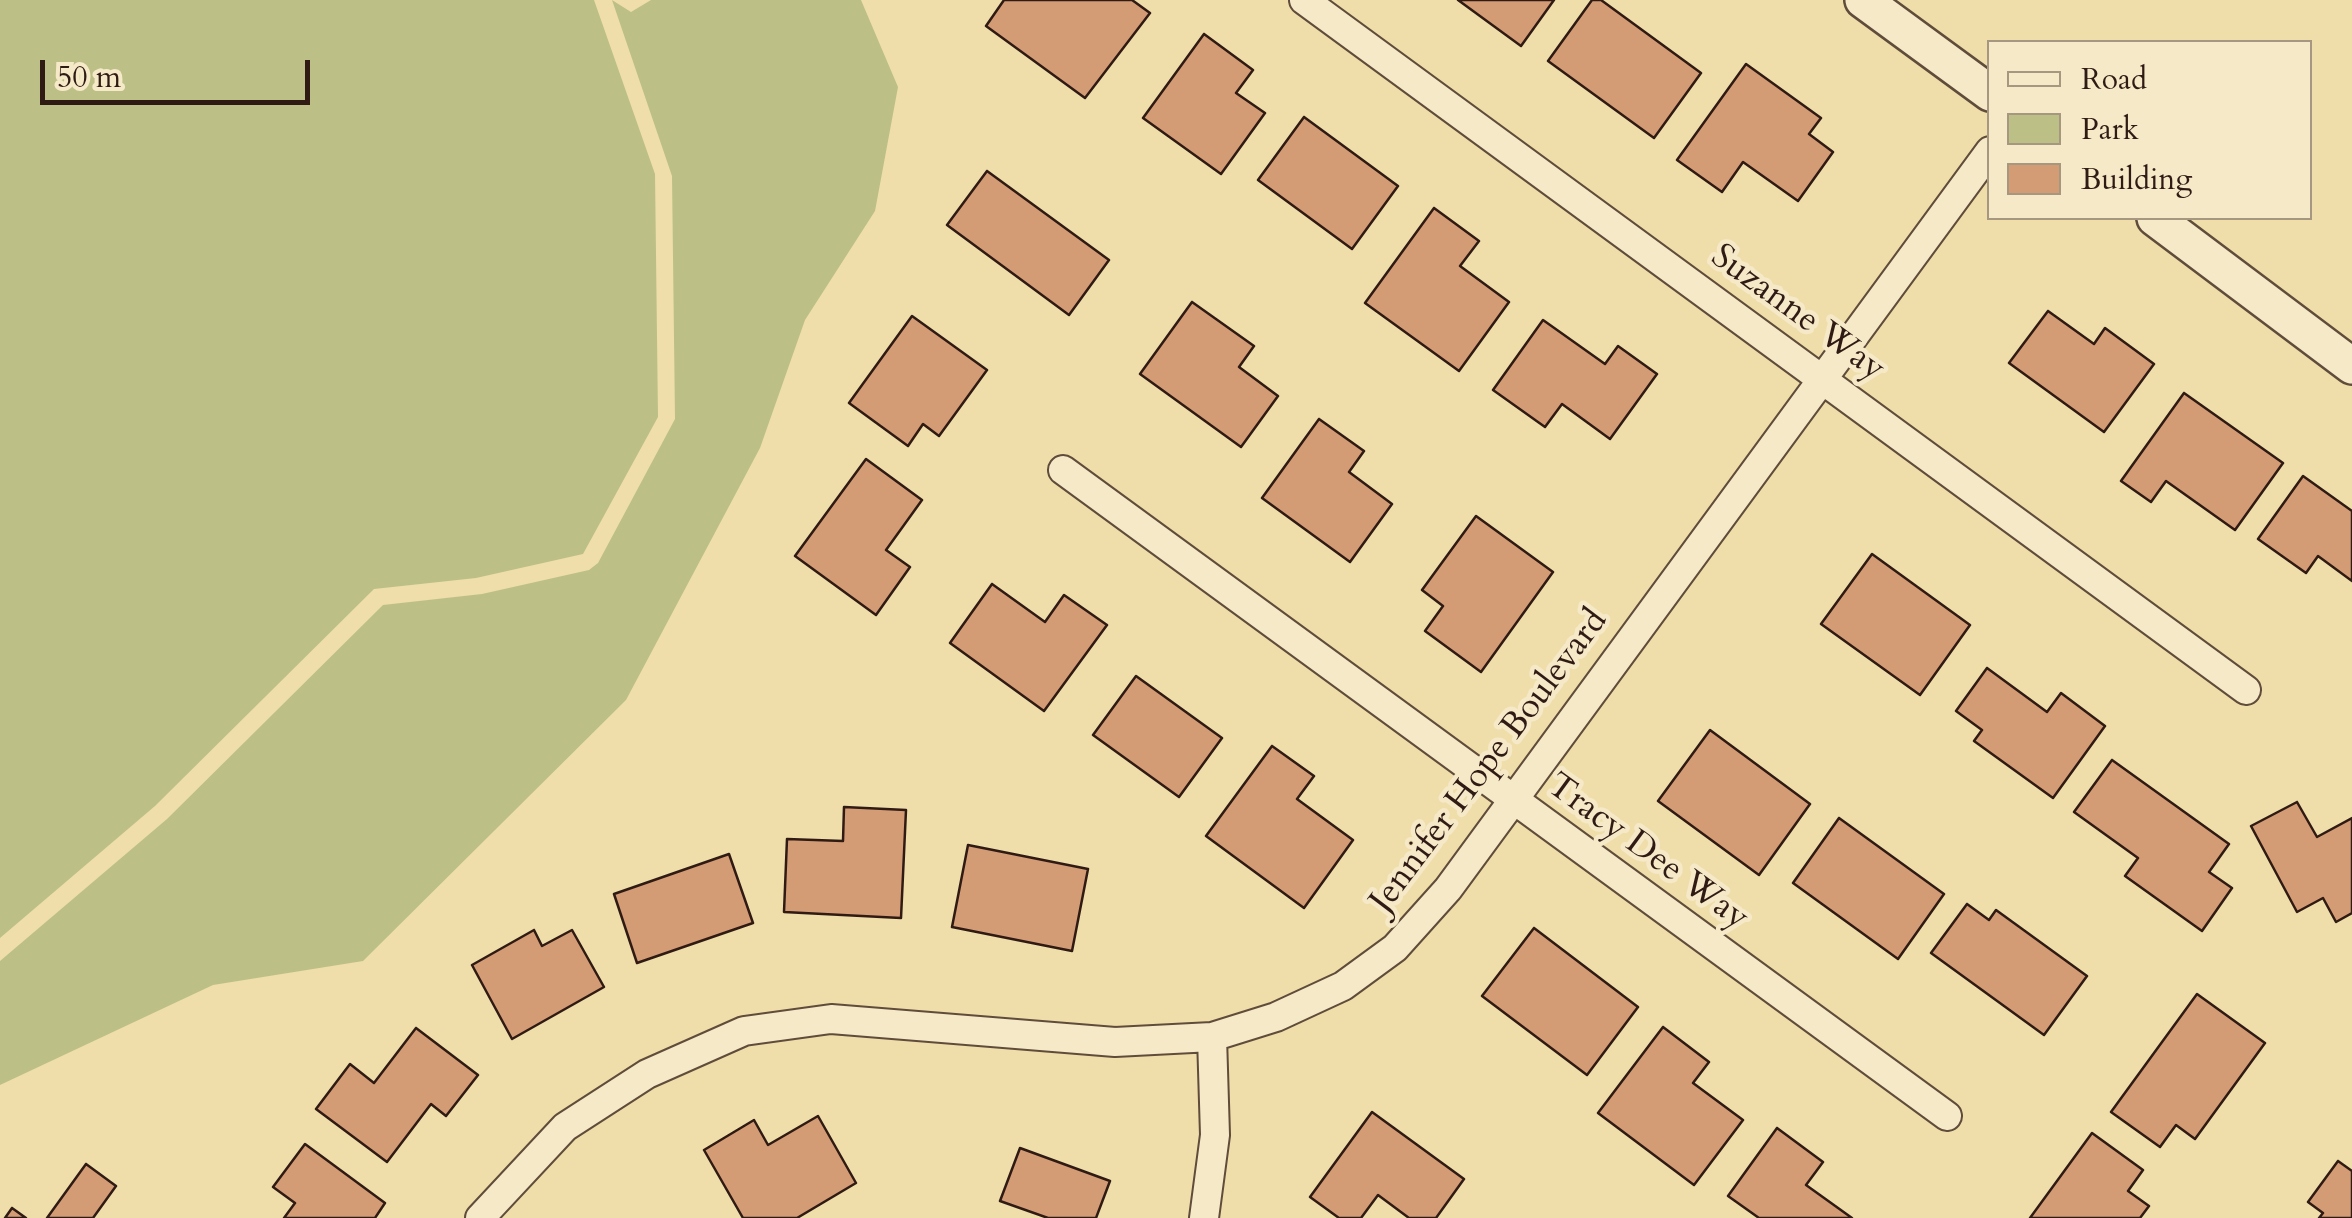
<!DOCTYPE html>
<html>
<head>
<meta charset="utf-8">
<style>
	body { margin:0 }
	#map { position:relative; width:2352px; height:1218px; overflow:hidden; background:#efddaa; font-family:Cardo,serif }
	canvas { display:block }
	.legend { position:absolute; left:1987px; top:40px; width:325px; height:180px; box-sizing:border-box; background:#f5e9c8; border:2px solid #a69780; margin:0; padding:12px 18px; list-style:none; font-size:30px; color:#301b14 }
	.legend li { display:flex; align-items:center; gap:20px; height:50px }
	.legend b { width:50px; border:2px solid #a69780 }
	.scale { position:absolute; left:40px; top:60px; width:270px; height:45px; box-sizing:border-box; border:5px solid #301b14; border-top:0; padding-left:12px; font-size:30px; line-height:35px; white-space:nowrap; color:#301b14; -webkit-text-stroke:8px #f5e9c8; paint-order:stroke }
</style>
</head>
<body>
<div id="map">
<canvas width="2352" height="1218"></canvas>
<ul class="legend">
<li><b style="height:12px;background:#f5e9c8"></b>Road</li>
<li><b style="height:28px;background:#bcc086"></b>Park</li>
<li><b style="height:28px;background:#d49c74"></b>Building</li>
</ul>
<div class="scale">50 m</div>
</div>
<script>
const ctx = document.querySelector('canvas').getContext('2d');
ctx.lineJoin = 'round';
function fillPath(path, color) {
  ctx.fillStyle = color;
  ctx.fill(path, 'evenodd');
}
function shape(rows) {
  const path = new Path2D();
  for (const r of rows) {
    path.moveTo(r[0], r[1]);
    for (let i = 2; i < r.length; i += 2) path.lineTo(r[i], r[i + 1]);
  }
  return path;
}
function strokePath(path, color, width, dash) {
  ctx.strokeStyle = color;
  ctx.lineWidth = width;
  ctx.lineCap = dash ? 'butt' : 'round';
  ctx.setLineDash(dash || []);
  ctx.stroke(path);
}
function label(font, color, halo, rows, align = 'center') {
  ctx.font = font + ' Cardo,serif';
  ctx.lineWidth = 9;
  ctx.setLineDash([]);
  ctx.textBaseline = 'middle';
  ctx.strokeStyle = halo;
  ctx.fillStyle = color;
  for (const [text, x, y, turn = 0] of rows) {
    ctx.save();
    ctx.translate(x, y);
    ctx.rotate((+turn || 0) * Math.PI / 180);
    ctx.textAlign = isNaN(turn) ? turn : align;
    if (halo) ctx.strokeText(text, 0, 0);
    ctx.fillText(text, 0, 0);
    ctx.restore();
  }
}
fillPath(shape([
	[0,0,594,0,655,174,658,417,583,554,476,578,374,589,155,806,0,938],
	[612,0,631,12,651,0,861,0,898,87,875,211,805,320,760,448,626,700,363,961,213,985,0,1085,0,961,167,819,383,605,482,594,589,570,598,563,675,419,672,176]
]), '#bcc086');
const building = shape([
	[1004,0,1132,0,1150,13,1085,98,986,26,1004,0],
	[1458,0,1554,0,1521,46,1458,0],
	[1592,0,1601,0,1701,73,1654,138,1548,61,1592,0],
	[1204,34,1253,70,1236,93,1265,113,1221,174,1143,118,1204,34],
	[1746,64,1821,118,1809,134,1833,152,1798,201,1743,162,1722,192,1677,160,1746,64],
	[1304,117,1398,186,1352,249,1258,180,1304,117],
	[987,171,1109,260,1069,315,947,225,987,171],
	[1434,208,1479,241,1460,266,1509,302,1459,371,1365,303,1434,208],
	[1192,302,1254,346,1239,367,1278,396,1241,447,1140,374,1192,302],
	[2048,311,2094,344,2105,328,2154,364,2104,432,2009,363,2048,311],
	[912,316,987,370,939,436,923,424,908,446,849,403,912,316],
	[1543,320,1605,364,1618,346,1657,374,1610,439,1562,404,1545,427,1493,390,1543,320],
	[2184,393,2283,463,2235,530,2166,481,2151,502,2121,481,2184,393],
	[1319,419,1364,451,1349,472,1392,504,1350,562,1262,498,1319,419],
	[866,459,922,500,886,550,910,567,876,615,795,556,866,459],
	[2303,476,2352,511,2352,581,2318,556,2306,573,2258,539,2303,476],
	[1476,516,1553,572,1481,672,1425,631,1443,606,1422,590,1476,516],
	[1872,554,1970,625,1920,695,1821,624,1872,554],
	[992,584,1045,622,1064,595,1107,625,1044,711,950,643,992,584],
	[1987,668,2047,712,2061,693,2105,726,2053,798,1974,741,1982,730,1956,711,1987,668],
	[1136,676,1222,738,1179,797,1093,735,1136,676],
	[1710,730,1810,804,1759,875,1658,801,1710,730],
	[1272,746,1314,776,1297,799,1353,840,1304,908,1206,836,1272,746],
	[2112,760,2229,844,2209,872,2232,888,2202,931,2125,876,2138,858,2074,812,2112,760],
	[2297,802,2317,837,2352,818,2352,913,2336,922,2323,898,2297,912,2251,826,2297,802],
	[844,807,906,810,901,918,784,912,787,839,843,841,844,807],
	[1839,818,1944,894,1898,959,1793,883,1839,818],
	[968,845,1088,869,1072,951,952,927,968,845],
	[729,854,753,923,637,963,614,894,729,854],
	[1967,904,1989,920,1996,910,2087,976,2044,1035,1931,953,1967,904],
	[1534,928,1638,1007,1587,1075,1482,996,1534,928],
	[534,930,542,946,572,930,604,987,512,1039,472,965,534,930],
	[2197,994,2265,1043,2195,1139,2176,1125,2160,1147,2111,1112,2197,994],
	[1663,1027,1709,1062,1693,1083,1743,1120,1694,1185,1598,1113,1663,1027],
	[416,1028,478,1075,446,1116,431,1104,387,1162,316,1109,350,1064,374,1083,416,1028],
	[1372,1112,1464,1179,1436,1218,1409,1218,1378,1195,1361,1218,1339,1218,1310,1197,1372,1112],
	[818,1116,856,1183,797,1218,743,1218,704,1150,754,1120,768,1145,818,1116],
	[1777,1128,1823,1162,1806,1185,1852,1218,1759,1218,1728,1196,1777,1128],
	[2092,1133,2143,1170,2128,1191,2149,1206,2140,1218,2030,1218,2092,1133],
	[305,1144,385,1203,375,1218,284,1218,295,1203,273,1187,305,1144],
	[1020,1148,1110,1181,1096,1218,1048,1218,1000,1201,1020,1148],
	[2338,1161,2352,1171,2352,1218,2319,1218,2323,1213,2308,1202,2338,1161],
	[86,1164,116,1186,93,1218,47,1218,86,1164],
	[12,1208,26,1218,5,1218,12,1208]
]);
fillPath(building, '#d49c74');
strokePath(building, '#301b14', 2.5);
const minor = shape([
	[1304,0,2246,690],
	[1063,470,1947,1116],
	[480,1218,565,1127,647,1074,744,1031,831,1019,1115,1042,1212,1037,1276,1017,1343,986,1395,948,1448,889,1990,151],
	[1204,1218,1215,1135,1212,1037]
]);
const tertiary = shape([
	[1863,0,1990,93],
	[2155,218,2352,366]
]);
strokePath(minor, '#604c3a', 32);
strokePath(tertiary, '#604c3a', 40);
strokePath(minor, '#f5e9c8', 28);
strokePath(tertiary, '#f5e9c8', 35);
label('35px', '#301b14', '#f5e9c8', [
	["Suzanne Way",1797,314,36],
	["Jennifer Hope Boulevard",1490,762,-53],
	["Tracy Dee Way",1647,853,36]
]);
</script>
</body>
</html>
